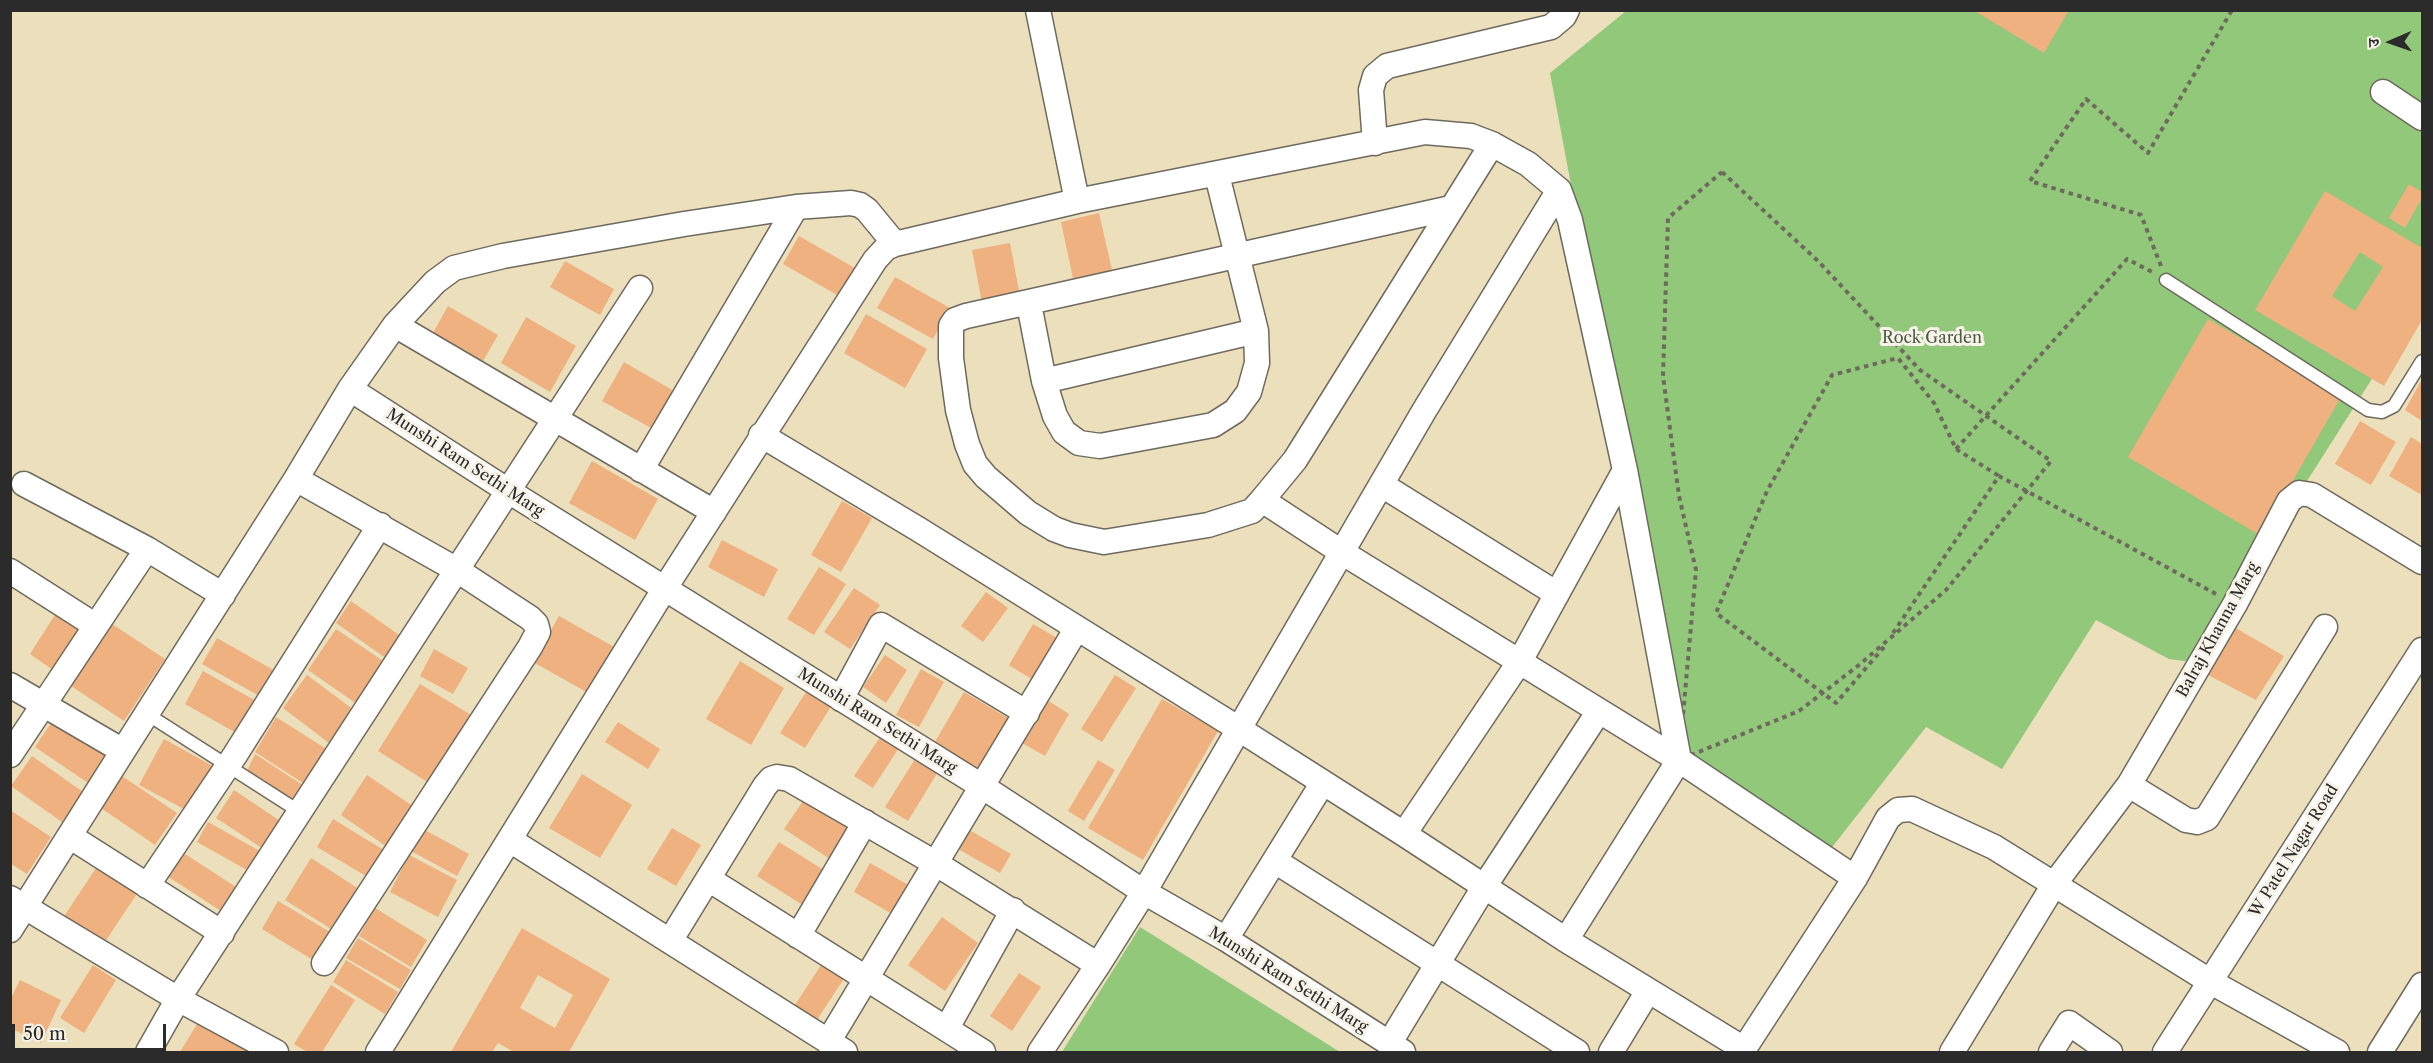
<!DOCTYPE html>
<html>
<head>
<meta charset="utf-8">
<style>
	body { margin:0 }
	#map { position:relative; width:2433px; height:1063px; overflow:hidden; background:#ebdfbc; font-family:"Libre Caslon Text","Noto Serif Devanagari",serif }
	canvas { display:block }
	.frame { position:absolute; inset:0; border:12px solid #2b2b2b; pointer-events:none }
	.north { position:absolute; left:2361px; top:12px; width:60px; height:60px; -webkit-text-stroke:4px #f7f3e8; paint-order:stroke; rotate:268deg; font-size:16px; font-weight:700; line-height:24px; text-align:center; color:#2b2b2b }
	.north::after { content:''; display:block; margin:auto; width:21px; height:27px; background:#2b2b2b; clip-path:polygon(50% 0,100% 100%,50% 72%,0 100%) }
	.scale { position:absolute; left:12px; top:1024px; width:154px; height:27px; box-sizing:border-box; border:3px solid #2b2b2b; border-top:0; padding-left:8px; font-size:18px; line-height:21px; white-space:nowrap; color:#2b2b2b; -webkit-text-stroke:4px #f7f3e8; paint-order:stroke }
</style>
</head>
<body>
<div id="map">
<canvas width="2433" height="1063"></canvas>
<div class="frame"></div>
<div class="north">उ</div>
<div class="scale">50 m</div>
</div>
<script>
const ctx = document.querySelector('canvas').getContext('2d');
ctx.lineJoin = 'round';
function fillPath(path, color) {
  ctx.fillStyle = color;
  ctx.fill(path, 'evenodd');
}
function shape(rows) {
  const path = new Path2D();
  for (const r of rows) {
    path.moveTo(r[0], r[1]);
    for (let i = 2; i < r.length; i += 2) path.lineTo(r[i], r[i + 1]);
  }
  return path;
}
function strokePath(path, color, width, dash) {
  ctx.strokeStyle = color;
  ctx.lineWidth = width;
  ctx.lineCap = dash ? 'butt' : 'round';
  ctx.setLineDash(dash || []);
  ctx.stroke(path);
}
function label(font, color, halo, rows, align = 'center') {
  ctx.font = font + ' "Libre Caslon Text",serif';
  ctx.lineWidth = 6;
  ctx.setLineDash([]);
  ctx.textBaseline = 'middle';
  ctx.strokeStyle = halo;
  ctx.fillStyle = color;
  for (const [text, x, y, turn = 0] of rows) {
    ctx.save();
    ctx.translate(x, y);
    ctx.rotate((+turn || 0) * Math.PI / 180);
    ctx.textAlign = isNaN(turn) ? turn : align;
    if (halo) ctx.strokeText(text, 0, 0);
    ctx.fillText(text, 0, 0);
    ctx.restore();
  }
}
fillPath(shape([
	[1626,11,2422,11,2422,300,2192,662,2169,659,2096,620,2002,769,1926,727,1819,864,1679,760,1550,73],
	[1140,927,1340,1052,1062,1052]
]), '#91c87a');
fillPath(shape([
	[1973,10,2069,10,2044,53],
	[2409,184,2422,192,2422,198,2405,228,2389,218],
	[2325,191,2422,248,2422,320,2384,386,2255,310],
	[2360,252,2383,267,2355,311,2332,296],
	[1099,213,1113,274,1074,283,1061,222],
	[799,236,855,268,839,296,783,264],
	[1010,243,1021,301,983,308,972,250],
	[565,261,614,289,600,315,550,287],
	[895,277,950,308,933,339,877,308],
	[448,306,498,335,483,361,433,333],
	[866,314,927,349,905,388,844,353],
	[526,317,576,346,550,392,501,363],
	[2208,319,2341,397,2261,536,2128,457],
	[624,362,674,391,653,429,602,401],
	[2422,379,2422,421,2405,410],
	[2360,421,2396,442,2371,485,2335,464],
	[2411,437,2422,444,2422,495,2389,476],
	[592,461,658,499,635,540,569,503],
	[842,501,872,518,841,572,811,555],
	[722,540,778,569,764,597,708,567],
	[819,567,846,584,814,635,787,619],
	[854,588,880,605,850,649,824,632],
	[986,592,1008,608,983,642,961,626],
	[351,601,402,637,387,659,336,623],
	[60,607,83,623,53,670,30,654],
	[559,616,616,648,590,694,533,662],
	[112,624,165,659,124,721,71,686],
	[1033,624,1057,638,1033,680,1009,665],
	[2234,627,2284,656,2256,700,2206,674],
	[336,629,389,665,361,707,308,670],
	[217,638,277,672,263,698,202,664],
	[434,649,468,668,453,694,420,676],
	[885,655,907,670,886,703,863,687],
	[740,661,784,688,751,745,706,719],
	[921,669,944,682,919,727,896,715],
	[203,671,256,701,238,734,185,704],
	[307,675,354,710,329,743,283,708],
	[1115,675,1136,688,1102,742,1081,729],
	[420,684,471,715,429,783,378,751],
	[811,684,835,700,805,748,780,733],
	[964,692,1013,721,980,776,932,747],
	[1162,699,1218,731,1143,860,1088,828],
	[1047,700,1069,714,1045,756,1022,743],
	[55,717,108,753,88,783,35,747],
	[276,717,328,750,306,785,255,752],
	[618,722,660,749,648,769,605,742],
	[884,731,902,743,873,788,854,776],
	[164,739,218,769,193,814,139,785],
	[255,754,307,788,294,804,247,771],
	[32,756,83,792,62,822,11,786],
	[917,756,939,770,908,821,885,807],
	[1098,760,1115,770,1084,821,1068,811],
	[582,774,632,805,600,858,549,828],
	[367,775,417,809,390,849,341,815],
	[122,776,177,813,155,845,101,808],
	[234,790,283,823,265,850,216,818],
	[807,795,852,825,830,859,784,829],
	[10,810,51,837,27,874,10,863],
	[333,819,387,852,371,879,317,847],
	[208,822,265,854,254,874,197,842],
	[964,827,1011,854,1000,873,953,846],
	[672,828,701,845,676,886,647,869],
	[423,829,469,854,457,876,411,851],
	[779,842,830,874,809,909,757,876],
	[182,852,239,889,224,913,167,876],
	[409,855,457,880,438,917,390,892],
	[311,858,362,891,336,932,285,900],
	[100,862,140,889,101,948,61,921],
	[870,863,910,886,894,915,854,892],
	[278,901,335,935,318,963,262,929],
	[375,908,427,940,411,967,359,936],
	[942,917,978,943,945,991,908,965],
	[522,928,610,979,569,1052,514,1052,498,1043,492,1052,451,1052],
	[538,975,573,995,555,1028,520,1008],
	[358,938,411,970,400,989,346,958],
	[346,960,398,992,385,1014,333,982],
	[823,962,845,977,817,1020,795,1005],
	[93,965,116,980,84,1033,60,1018],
	[1019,973,1041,987,1012,1031,990,1016],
	[20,980,61,1000,41,1043,10,1028,10,1000],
	[331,985,355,1000,322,1052,307,1052,294,1044],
	[199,1021,253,1052,180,1052]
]), '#eeb17f');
const service = shape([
	[2166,280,2368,410,2382,412,2394,406,2422,361],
	[147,714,300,812]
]);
const minor = shape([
	[1038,10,1077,201],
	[2383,92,2422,118],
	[1375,143,1371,90,1375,76,1387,66,1551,27,1564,16,1567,10],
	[1492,144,1295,460,1262,500,1343,553,1679,760,1566,940],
	[1559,190,1570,220,1625,470,1679,760,1855,878],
	[1029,304,1044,381,1055,416,1064,432,1079,443,1100,446,1213,425,1235,411,1249,392,1257,363,1256,331,1217,175],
	[395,325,435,282,454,268,503,256,684,224,796,207,851,203,860,205,867,210,895,244],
	[1044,381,1256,331],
	[350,389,510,492,983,787,1144,892,1226,939,1403,1052],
	[761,435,918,529,1239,729,1404,834,1566,940,1744,1049],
	[641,470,796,207],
	[296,479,457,570,530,618,536,624,538,632,530,647,324,963],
	[24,484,147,549,223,595],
	[1382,485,1557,594],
	[1262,500,1252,511,1208,525,1104,542,1070,535,1054,529,1028,513,986,477,975,464,967,444,958,410,951,358,951,326,955,320,966,316,1451,208],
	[10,571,96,626],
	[10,685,123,751,10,930],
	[841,699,881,625,1027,713],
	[123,751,296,479,350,389,395,325,714,512],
	[10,755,147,549],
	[2129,785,2186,820,2197,822,2207,818,2325,627],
	[1404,834,1520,661,1625,470],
	[71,837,222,933],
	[510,840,845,1052],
	[1275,861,1577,1052],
	[710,880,983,1052],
	[147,886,235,755,380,525],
	[10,898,178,999,276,1052],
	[798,936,865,822],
	[1226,939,1322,784],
	[670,941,765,786,771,779,777,777,789,779,935,863,1098,965],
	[947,1028,1013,910],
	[828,1042,1077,628],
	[1389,1044,1484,887,1599,711],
	[148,1052,178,999,640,288],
	[378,1052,665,588,875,260,886,248,895,244,1077,201,1425,132,1471,136,1492,144,1528,164,1559,190,1424,411,1144,892,1098,965,1040,1052],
	[1611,1052,1648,991],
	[1742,1052,1855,878,1888,818,1898,810,1912,809,1994,847,2211,982,2337,1052],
	[1952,1052,2055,883,2129,785,2235,604,2289,501,2299,493,2312,495,2422,562],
	[2051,1052,2069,1023,2110,1052],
	[2165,1052,2422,650],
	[2380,1052,2422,985]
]);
strokePath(service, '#6e6a5e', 15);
strokePath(minor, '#6e6a5e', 27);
strokePath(shape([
	[1722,172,1818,261,1920,370,2051,461,1946,590,1859,665,1799,711,1679,760,1696,570,1679,496,1663,376,1668,218,1722,172],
	[2161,266,2141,215,2030,181,2086,99,2148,153,2232,10],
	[1956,449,2127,259,2154,273],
	[1893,633,1999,476,2216,594],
	[1884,647,1836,703,1716,613,1767,491,1832,375,1898,358,1934,403,1956,449,1999,476]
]), '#6e6a5e', 4, [4.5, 4.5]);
strokePath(service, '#fff', 12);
strokePath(minor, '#fff', 24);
label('16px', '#4a5a43', '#f7f3e8', [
	["Rock Garden",1932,338]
]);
label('16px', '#2b2b2b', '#f7f3e8', [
	["Munshi Ram Sethi Marg",465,463,33],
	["Balraj Khanna Marg",2218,630,-61],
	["Munshi Ram Sethi Marg",877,721,32],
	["W Patel Nagar Road",2294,851,-58],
	["Munshi Ram Sethi Marg",1288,980,32]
]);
</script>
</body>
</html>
